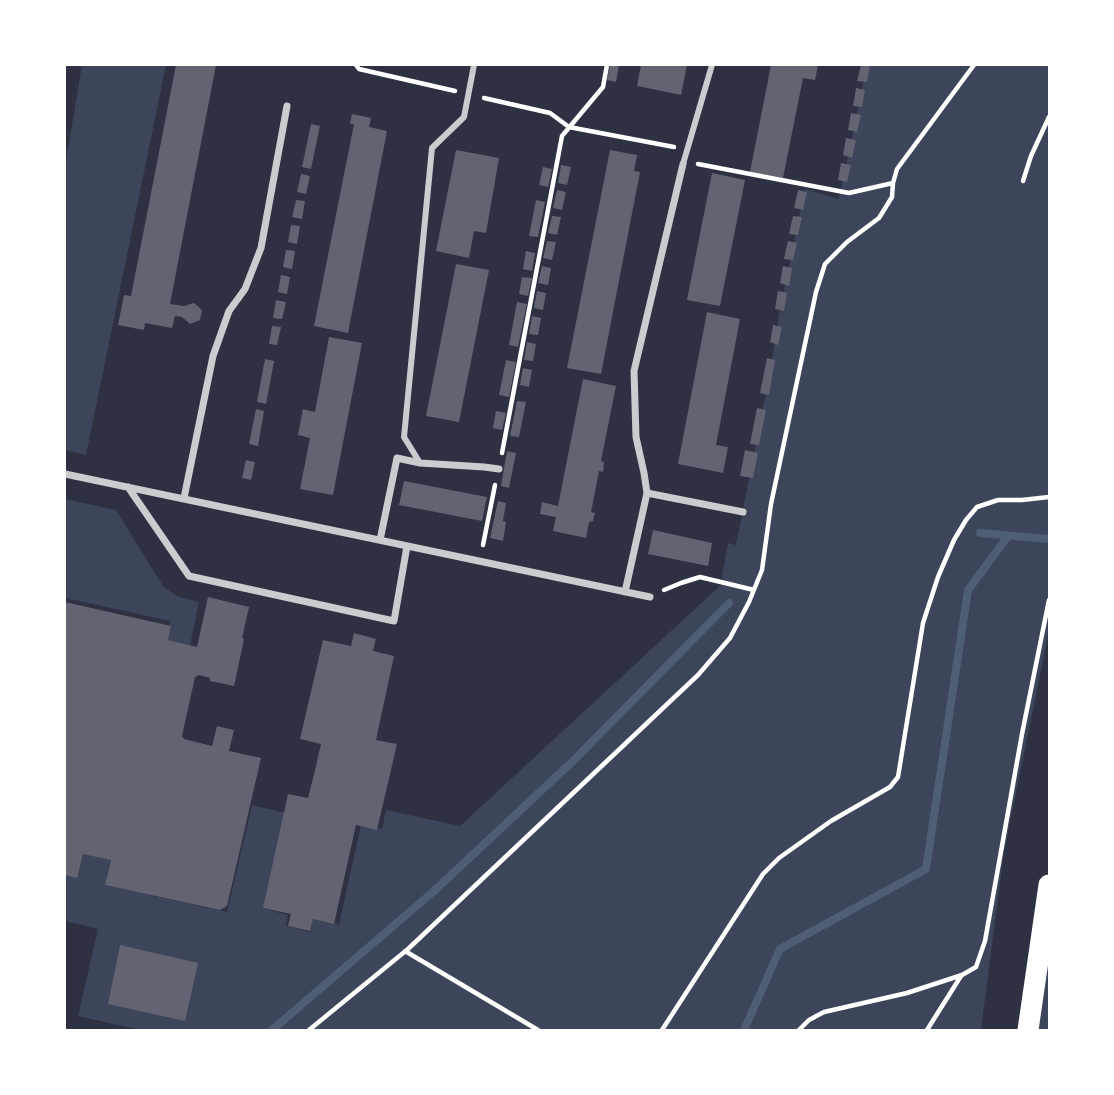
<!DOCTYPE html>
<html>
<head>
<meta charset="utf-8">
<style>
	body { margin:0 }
	#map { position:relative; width:1114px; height:1095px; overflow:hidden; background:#2d3142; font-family:"Noto Sans",sans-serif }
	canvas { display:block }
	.frame { position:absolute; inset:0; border:66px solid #fff; pointer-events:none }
</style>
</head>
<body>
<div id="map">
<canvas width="1114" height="1095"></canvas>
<div class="frame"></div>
</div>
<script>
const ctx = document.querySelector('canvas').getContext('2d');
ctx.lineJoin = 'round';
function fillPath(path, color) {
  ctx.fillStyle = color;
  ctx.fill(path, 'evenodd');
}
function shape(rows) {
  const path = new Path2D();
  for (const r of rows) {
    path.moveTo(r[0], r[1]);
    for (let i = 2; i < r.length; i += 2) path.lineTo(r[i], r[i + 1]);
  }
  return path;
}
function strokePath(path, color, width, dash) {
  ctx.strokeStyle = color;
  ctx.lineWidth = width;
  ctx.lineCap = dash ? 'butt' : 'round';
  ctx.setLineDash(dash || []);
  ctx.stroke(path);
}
fillPath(shape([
	[82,65,166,65,86,455,65,450,65,167],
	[867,65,1049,65,1049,631,1004,852,981,1030,140,1030,78,1016,98,929,65,921,65,870,76,872,81,851,111,858,105,885,227,912,252,805,286,813,265,909,288,915,286,926,310,932,313,919,339,924,361,825,382,829,386,810,460,826,723,583,722,576,728,543,736,545,770,372,779,314,805,189,839,199],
	[65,499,116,510,163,586,176,596,199,602,190,646,166,641,170,621,65,598],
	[1049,932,1049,1030,1035,1030]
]), '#3c4559');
strokePath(shape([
	[980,533,1049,539],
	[272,1030,434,891,573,761,729,603],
	[744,1030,780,949,926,869,968,590,1008,536]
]), '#4f5d75', 8);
fillPath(shape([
	[176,65,216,65,170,304,184,306,194,303,202,310,200,320,190,324,182,317,175,316,172,328,145,323,144,330,118,325,124,295,131,296],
	[610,65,619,65,616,82,607,80],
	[641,65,687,65,681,95,637,86],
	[771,65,818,65,815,80,803,78,783,178,750,172],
	[861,65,870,65,867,82,857,81],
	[856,88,865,90,862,107,853,106],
	[851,113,861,115,857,132,848,130],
	[352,114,371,118,369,127,387,131,348,333,314,326,354,124,350,124],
	[311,124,320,126,311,169,302,167],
	[846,138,856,140,852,158,843,155],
	[456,150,499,158,486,233,474,231,469,258,436,251],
	[610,150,637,155,634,171,640,172,601,374,567,368],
	[841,163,851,165,847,182,838,180],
	[561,165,571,167,567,185,558,183],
	[543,167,552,169,548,187,539,185],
	[712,173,745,180,720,306,687,300],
	[301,174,310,176,306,194,297,192],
	[557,190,566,192,562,210,553,208],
	[798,190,807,192,803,210,794,208],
	[296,200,305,201,302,219,292,217],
	[536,200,545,202,538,237,529,236],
	[552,216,561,217,557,235,548,233],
	[793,216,802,217,798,235,789,234],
	[291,225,300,226,297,244,288,242],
	[547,241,556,242,552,260,543,258],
	[788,241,797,243,793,260,784,259],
	[286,250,295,251,292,269,283,267],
	[526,251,535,253,532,271,523,269],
	[456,264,489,270,459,422,426,416],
	[542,266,551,268,548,285,538,283],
	[783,266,792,268,789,286,780,283],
	[281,275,290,277,287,294,278,292],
	[522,277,532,278,528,296,519,294],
	[537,291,546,293,543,310,534,308],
	[778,291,787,293,784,311,775,309],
	[276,300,286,302,282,319,273,318],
	[517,302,527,304,518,347,509,345],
	[707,312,740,319,716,445,728,447,723,473,678,464],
	[532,316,541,318,538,335,529,334],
	[773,325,782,327,778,345,770,342],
	[272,326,281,327,277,345,269,344],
	[329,337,362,343,333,495,300,489,310,438,298,435,303,409,315,412],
	[527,342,536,344,533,361,524,360],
	[767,358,775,360,769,395,760,393],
	[265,359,274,361,266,404,257,402],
	[506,360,516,362,509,397,499,395],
	[523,368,532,370,529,387,520,385],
	[583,379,616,386,601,461,604,462,603,472,599,471,591,512,595,513,593,521,589,522,586,538,553,531,556,517,540,514,542,502,558,506],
	[517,401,526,402,519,437,510,436],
	[757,408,766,410,759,445,750,444],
	[256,409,264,411,258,446,249,444],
	[496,411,506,413,502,430,493,428],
	[745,450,758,453,753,478,740,476],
	[507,451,516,453,509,488,501,486],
	[246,460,255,462,251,480,242,478],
	[404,481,487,497,482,521,399,505],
	[498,501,506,503,503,521,506,522,503,541,490,538],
	[653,530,712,543,708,566,648,554],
	[208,597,249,607,242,638,244,639,234,686,210,681,210,678,199,675,195,677,182,736,184,739,212,746,217,726,234,730,229,751,261,758,227,906,220,910,105,885,111,860,83,854,77,878,65,875,65,602,171,626,168,640,197,647],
	[354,633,376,639,373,651,394,656,376,740,397,744,377,830,356,825,334,924,313,919,310,931,288,926,291,914,263,908,288,794,308,798,315,770,321,744,300,739,323,640,351,646],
	[120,945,198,963,185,1021,108,1004]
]), '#626471');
strokePath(shape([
	[356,65,359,69,455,91],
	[484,98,550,113,569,127,674,147],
	[698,164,849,193,893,183],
	[1023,181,1031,156,1049,117],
	[502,453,562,136,603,87,607,65],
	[483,545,495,485],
	[664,590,681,583,700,577,754,590],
	[405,951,538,1030],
	[309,1030,408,949,698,675,730,638,749,602,762,570,771,504,816,292,825,264,847,242,879,218,892,197,893,183,897,169,974,65],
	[662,1030,763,874,779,858,831,821,890,787,898,777,923,623,938,577,954,540,966,520,977,507,998,500,1022,500,1049,497],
	[799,1030,809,1020,824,1012,907,993,962,975,976,967,985,941,1022,734,1049,600],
	[927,1030,961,976]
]), '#fff', 4.5);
strokePath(shape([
	[683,164,712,65],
	[420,463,404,437,432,148,464,117,474,65]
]), '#caccd0', 6);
strokePath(shape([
	[65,474,650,597],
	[128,487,189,576,394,621,407,546],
	[647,493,743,512],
	[184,498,213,356,229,311,245,289,261,248,287,106],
	[380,540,397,458,420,463,484,467,499,469],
	[625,592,647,493,644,473,636,437,634,371,683,164]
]), '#caccd0', 7);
strokePath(shape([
	[1028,1030,1049,885]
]), '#fff', 21);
</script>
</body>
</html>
